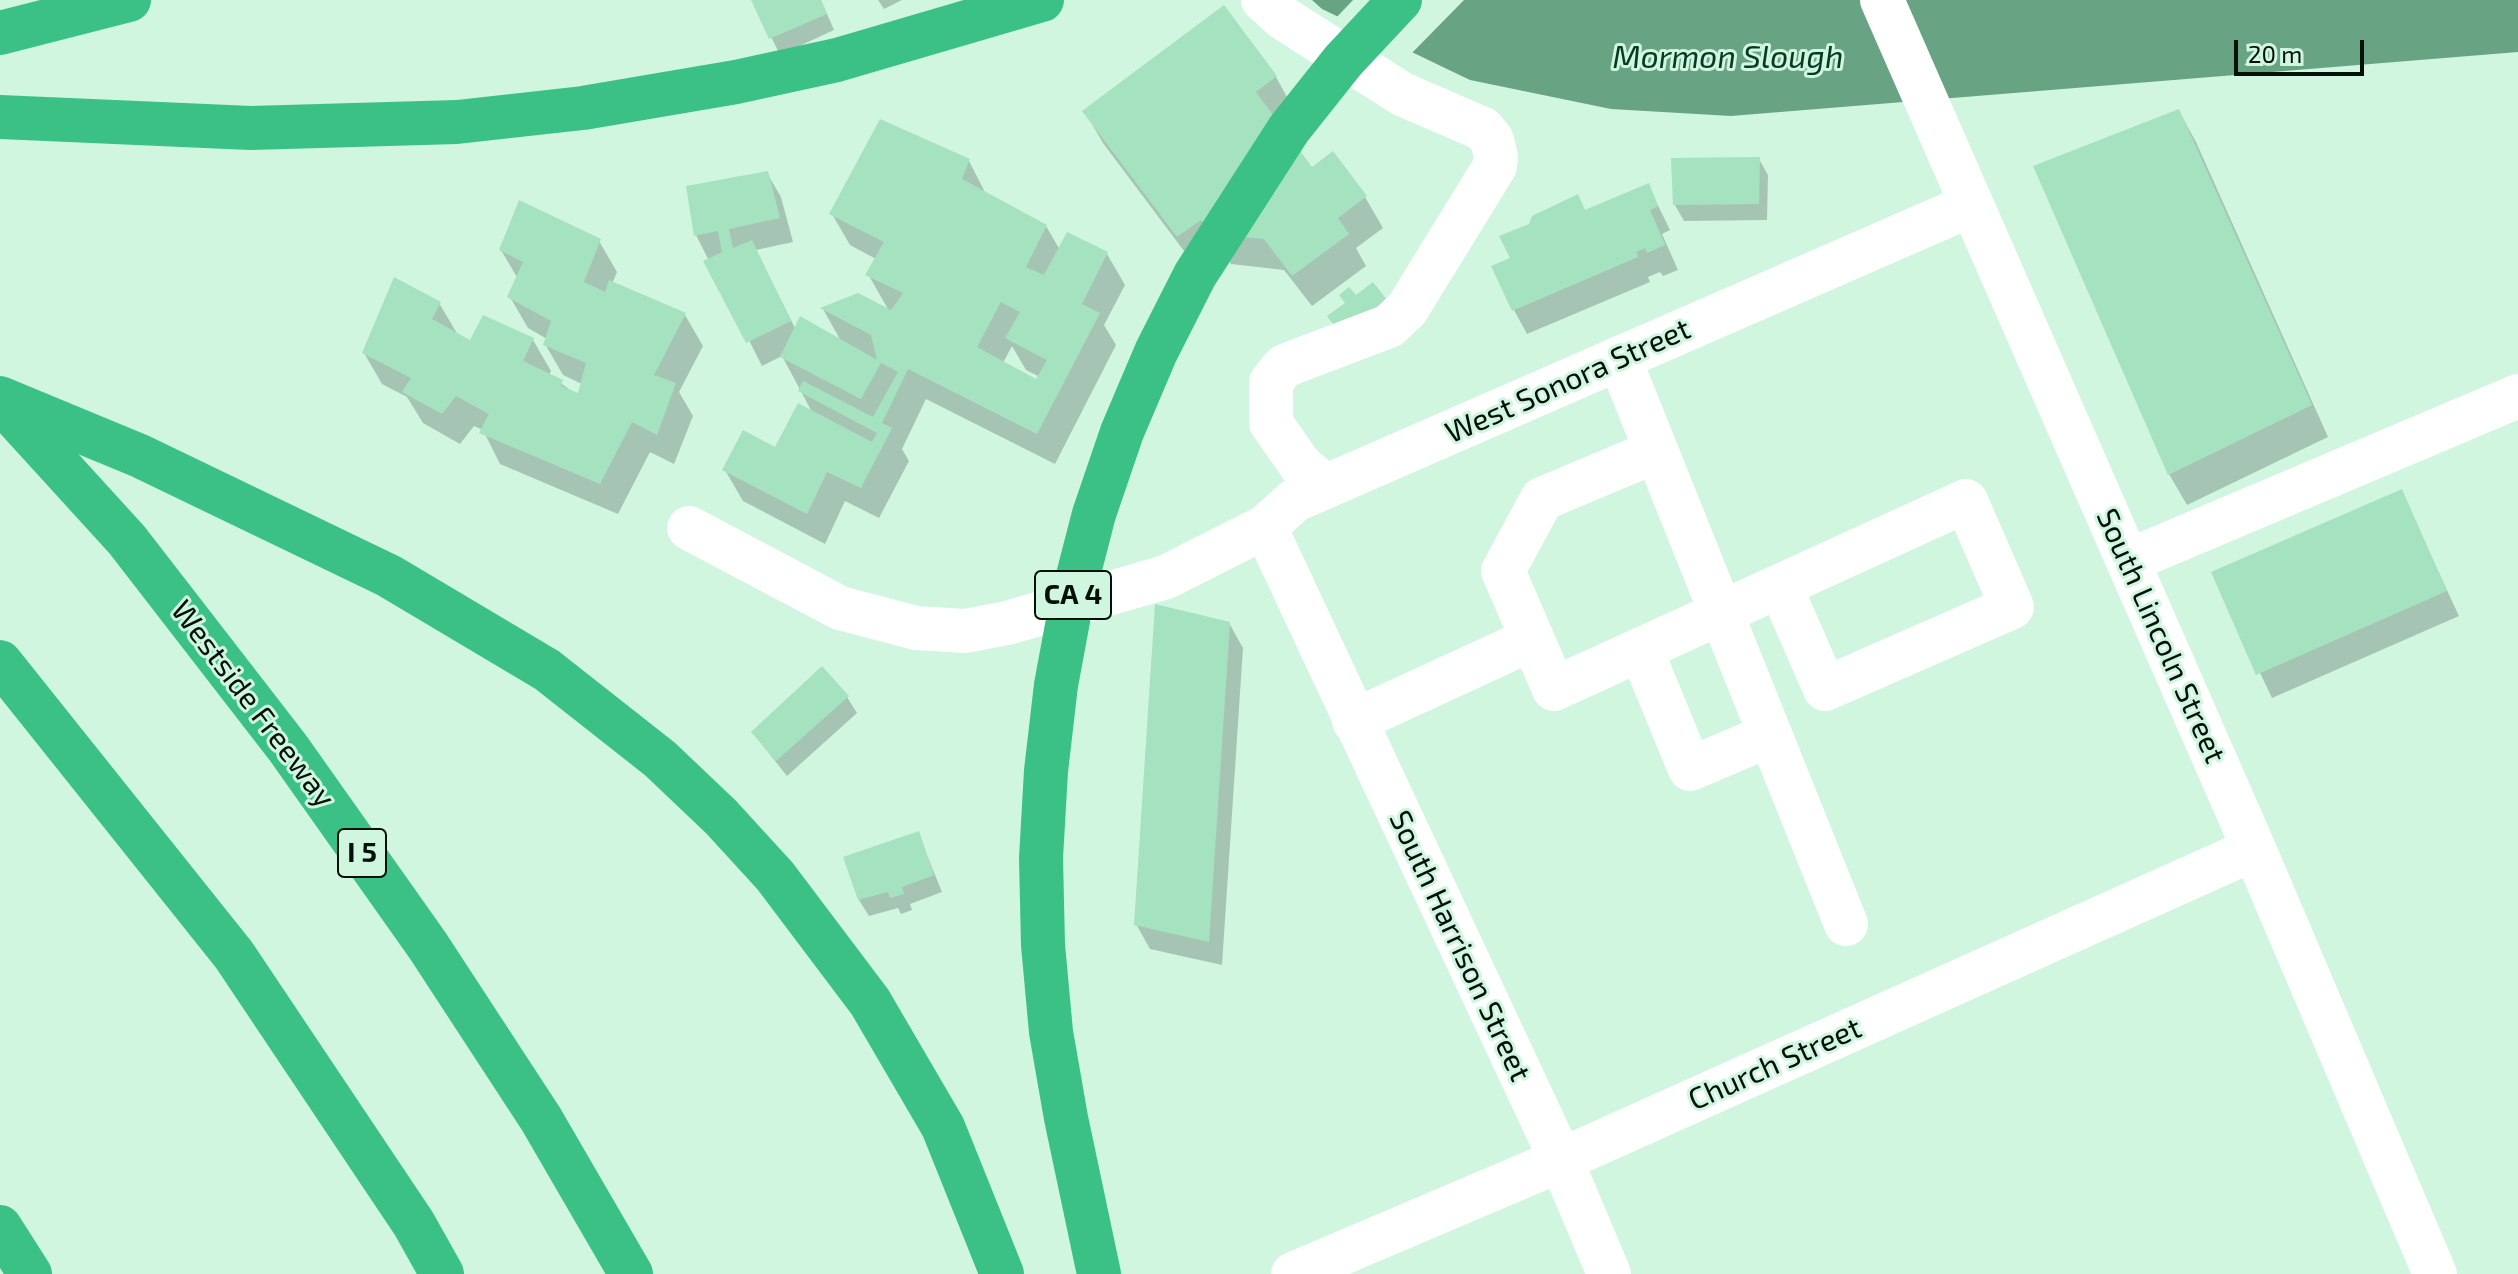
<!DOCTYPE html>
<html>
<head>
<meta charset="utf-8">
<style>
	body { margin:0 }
	#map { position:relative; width:2518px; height:1274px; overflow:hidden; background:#d0f6e0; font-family:"Exo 2",sans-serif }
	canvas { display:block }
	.scale { position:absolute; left:2234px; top:40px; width:130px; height:36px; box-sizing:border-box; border:4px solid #04100a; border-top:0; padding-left:10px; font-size:24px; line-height:28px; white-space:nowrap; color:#04100a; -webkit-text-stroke:6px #d0f6e0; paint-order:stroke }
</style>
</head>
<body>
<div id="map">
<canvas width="2518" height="1274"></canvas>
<div class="scale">20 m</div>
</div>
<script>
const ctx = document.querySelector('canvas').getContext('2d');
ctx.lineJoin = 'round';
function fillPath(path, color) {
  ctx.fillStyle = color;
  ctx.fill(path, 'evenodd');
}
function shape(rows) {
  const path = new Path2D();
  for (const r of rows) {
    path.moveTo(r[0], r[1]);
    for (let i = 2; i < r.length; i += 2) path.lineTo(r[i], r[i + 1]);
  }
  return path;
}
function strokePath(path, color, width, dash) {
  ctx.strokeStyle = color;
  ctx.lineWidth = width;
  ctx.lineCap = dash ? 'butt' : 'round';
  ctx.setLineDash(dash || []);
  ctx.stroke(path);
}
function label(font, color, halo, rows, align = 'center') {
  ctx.font = font + ' "Exo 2",sans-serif';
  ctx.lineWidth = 6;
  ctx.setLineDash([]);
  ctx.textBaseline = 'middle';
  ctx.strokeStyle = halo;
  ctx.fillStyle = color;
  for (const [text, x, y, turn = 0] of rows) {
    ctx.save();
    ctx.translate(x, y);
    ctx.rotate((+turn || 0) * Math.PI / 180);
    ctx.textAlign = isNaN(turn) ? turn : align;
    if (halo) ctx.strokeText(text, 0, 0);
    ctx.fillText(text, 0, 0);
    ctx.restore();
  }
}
fillPath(shape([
	[1312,0,2518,0,2518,52,1731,116,1611,109,1470,80,1322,9]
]), '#68a484');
fillPath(shape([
	[1353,0,1464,0,1410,55,1335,19]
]), '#d0f6e0');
fillPath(shape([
	[753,0,821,0,834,30,780,55],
	[878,0,902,0,884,9],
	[1224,8,1276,77,1293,108,1275,122,1311,169,1365,197,1383,228,1356,248,1366,266,1312,306,1284,270,1231,264,1220,249,1196,267,1103,143,1085,112],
	[2179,111,2196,142,2328,437,2187,505,2169,474],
	[1759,159,1768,175,1767,220,1684,221,1675,205],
	[969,161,986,194,1046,226,1060,250,1107,254,1125,285,1104,325,1116,345,1055,464,926,399,902,449,909,461,879,518,845,501,825,544,743,501,725,470,776,449,812,412,782,356,762,366,696,235,767,173,781,197,793,242,756,250,796,330,842,343,823,309,889,311,868,274,876,259,850,245,832,214],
	[1012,346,1026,370,1040,377,1037,382,1003,363],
	[1648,185,1670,230,1662,234,1678,270,1663,276,1660,272,1648,277,1650,282,1527,334,1514,310,1513,259,1530,225,1577,196,1586,212],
	[599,241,617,272,612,284,685,315,703,346,679,392,693,416,674,464,650,452,618,514,500,464,483,430,474,426,460,444,423,423,407,397,382,384,364,353,439,303,458,335,470,343,533,340,551,371,549,375,579,396,582,384,563,375,545,344,547,339,528,328,510,297,518,279,501,250],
	[2401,491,2459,616,2272,698,2213,574],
	[1229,623,1243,648,1222,965,1150,949,1136,924],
	[847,697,857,713,787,776,753,733],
	[918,833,942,892,910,904,912,910,901,914,898,908,869,916,859,900]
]), '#0003');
fillPath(shape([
	[751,0,821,0,827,14,769,39],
	[1224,5,1277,76,1256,92,1312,167,1333,151,1367,196,1338,218,1349,234,1292,276,1264,239,1211,234,1201,220,1177,237,1082,111],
	[2179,109,2312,405,2168,475,2033,166],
	[880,119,970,159,962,179,1047,225,1026,267,1044,275,1067,232,1108,252,1082,304,1100,313,1037,434,908,369,882,423,892,428,861,488,827,472,807,514,722,470,743,430,775,447,798,403,872,442,877,433,798,391,803,381,873,417,898,372,881,363,861,399,780,357,800,316,877,360,871,335,820,308,858,293,891,310,903,293,865,275,884,242,829,214],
	[1001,302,1020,312,1005,338,1047,360,1036,379,977,347],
	[1760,157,1759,204,1673,205,1671,158],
	[768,171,780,218,729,229,733,248,752,240,791,321,746,343,703,261,722,252,718,231,694,236,686,186],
	[1649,183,1658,206,1650,210,1665,245,1647,253,1645,248,1636,252,1638,257,1512,311,1491,266,1510,258,1499,236,1529,224,1532,216,1578,194,1585,210],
	[519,200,601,239,584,282,605,292,609,280,686,313,654,375,676,383,657,435,632,422,600,484,479,433,489,414,456,396,442,414,402,392,411,378,362,353,394,277,441,302,432,319,470,340,483,315,534,338,523,361,563,380,561,386,578,393,586,363,543,345,551,321,507,297,523,262,499,250],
	[1373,282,1391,305,1345,340,1327,316,1345,303,1339,295,1349,287,1356,295],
	[2402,489,2447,591,2256,675,2211,572],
	[1155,604,1230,622,1209,942,1134,925],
	[822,666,849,696,776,761,751,732],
	[919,831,934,875,902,887,904,894,890,898,888,892,858,900,843,857]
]), '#a4e2c0');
strokePath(shape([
	[1263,0,1283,18,1402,94,1483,129,1492,140,1496,157,1495,166,1407,309,1389,326,1284,366,1271,382,1271,423,1301,466,1325,486],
	[1882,0,2254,849,2435,1274],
	[1619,358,1846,924],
	[1656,451,1542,499,1503,571,1554,689,1966,501,2012,607,1825,689,1780,586],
	[689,528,840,608,916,628,965,631,1007,623,1166,577,1265,527],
	[2128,561,2518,396],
	[1641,650,1690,769,1770,735],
	[1354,721,1532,639],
	[1293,1274,1561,1160,2254,849],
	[1609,1274,1561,1160,1265,527,1295,500,1971,205]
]), '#fff', 44);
strokePath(shape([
	[0,33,129,0],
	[0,117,251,128,457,122,583,108,736,82,837,60,1042,0],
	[0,398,140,456,389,576,547,670,660,759,721,817,775,876,870,1002,943,1127,1002,1274],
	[4,405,127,540,288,748,428,946,541,1119,631,1274],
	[0,662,234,955,414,1224,442,1274],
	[0,1227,30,1274],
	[1099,1274,1066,1118,1051,1032,1043,945,1041,858,1046,771,1056,685,1072,599,1094,514,1122,432,1156,352,1195,275,1289,129,1343,61,1400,0]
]), '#3bc186', 44);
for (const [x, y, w] of [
	[1073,595,76],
	[362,853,48]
]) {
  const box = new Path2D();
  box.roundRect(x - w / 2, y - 24, w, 48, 6);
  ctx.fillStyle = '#d0f6e0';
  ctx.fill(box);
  strokePath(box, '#04100a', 2);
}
label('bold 28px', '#04100a', null, [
	["CA 4",1073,595],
	["I 5",362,853]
]);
label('30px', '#04100a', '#d0f6e0', [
	["West Sonora Street",1568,381,-24],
	["South Lincoln Street",2161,636,66],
	["Westside Freeway",253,704,53],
	["South Harrison Street",1460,946,65],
	["Church Street",1775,1064,-24]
]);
label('italic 32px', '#073a25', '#d0f6e0', [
	["Mormon Slough",1728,57]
]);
</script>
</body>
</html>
